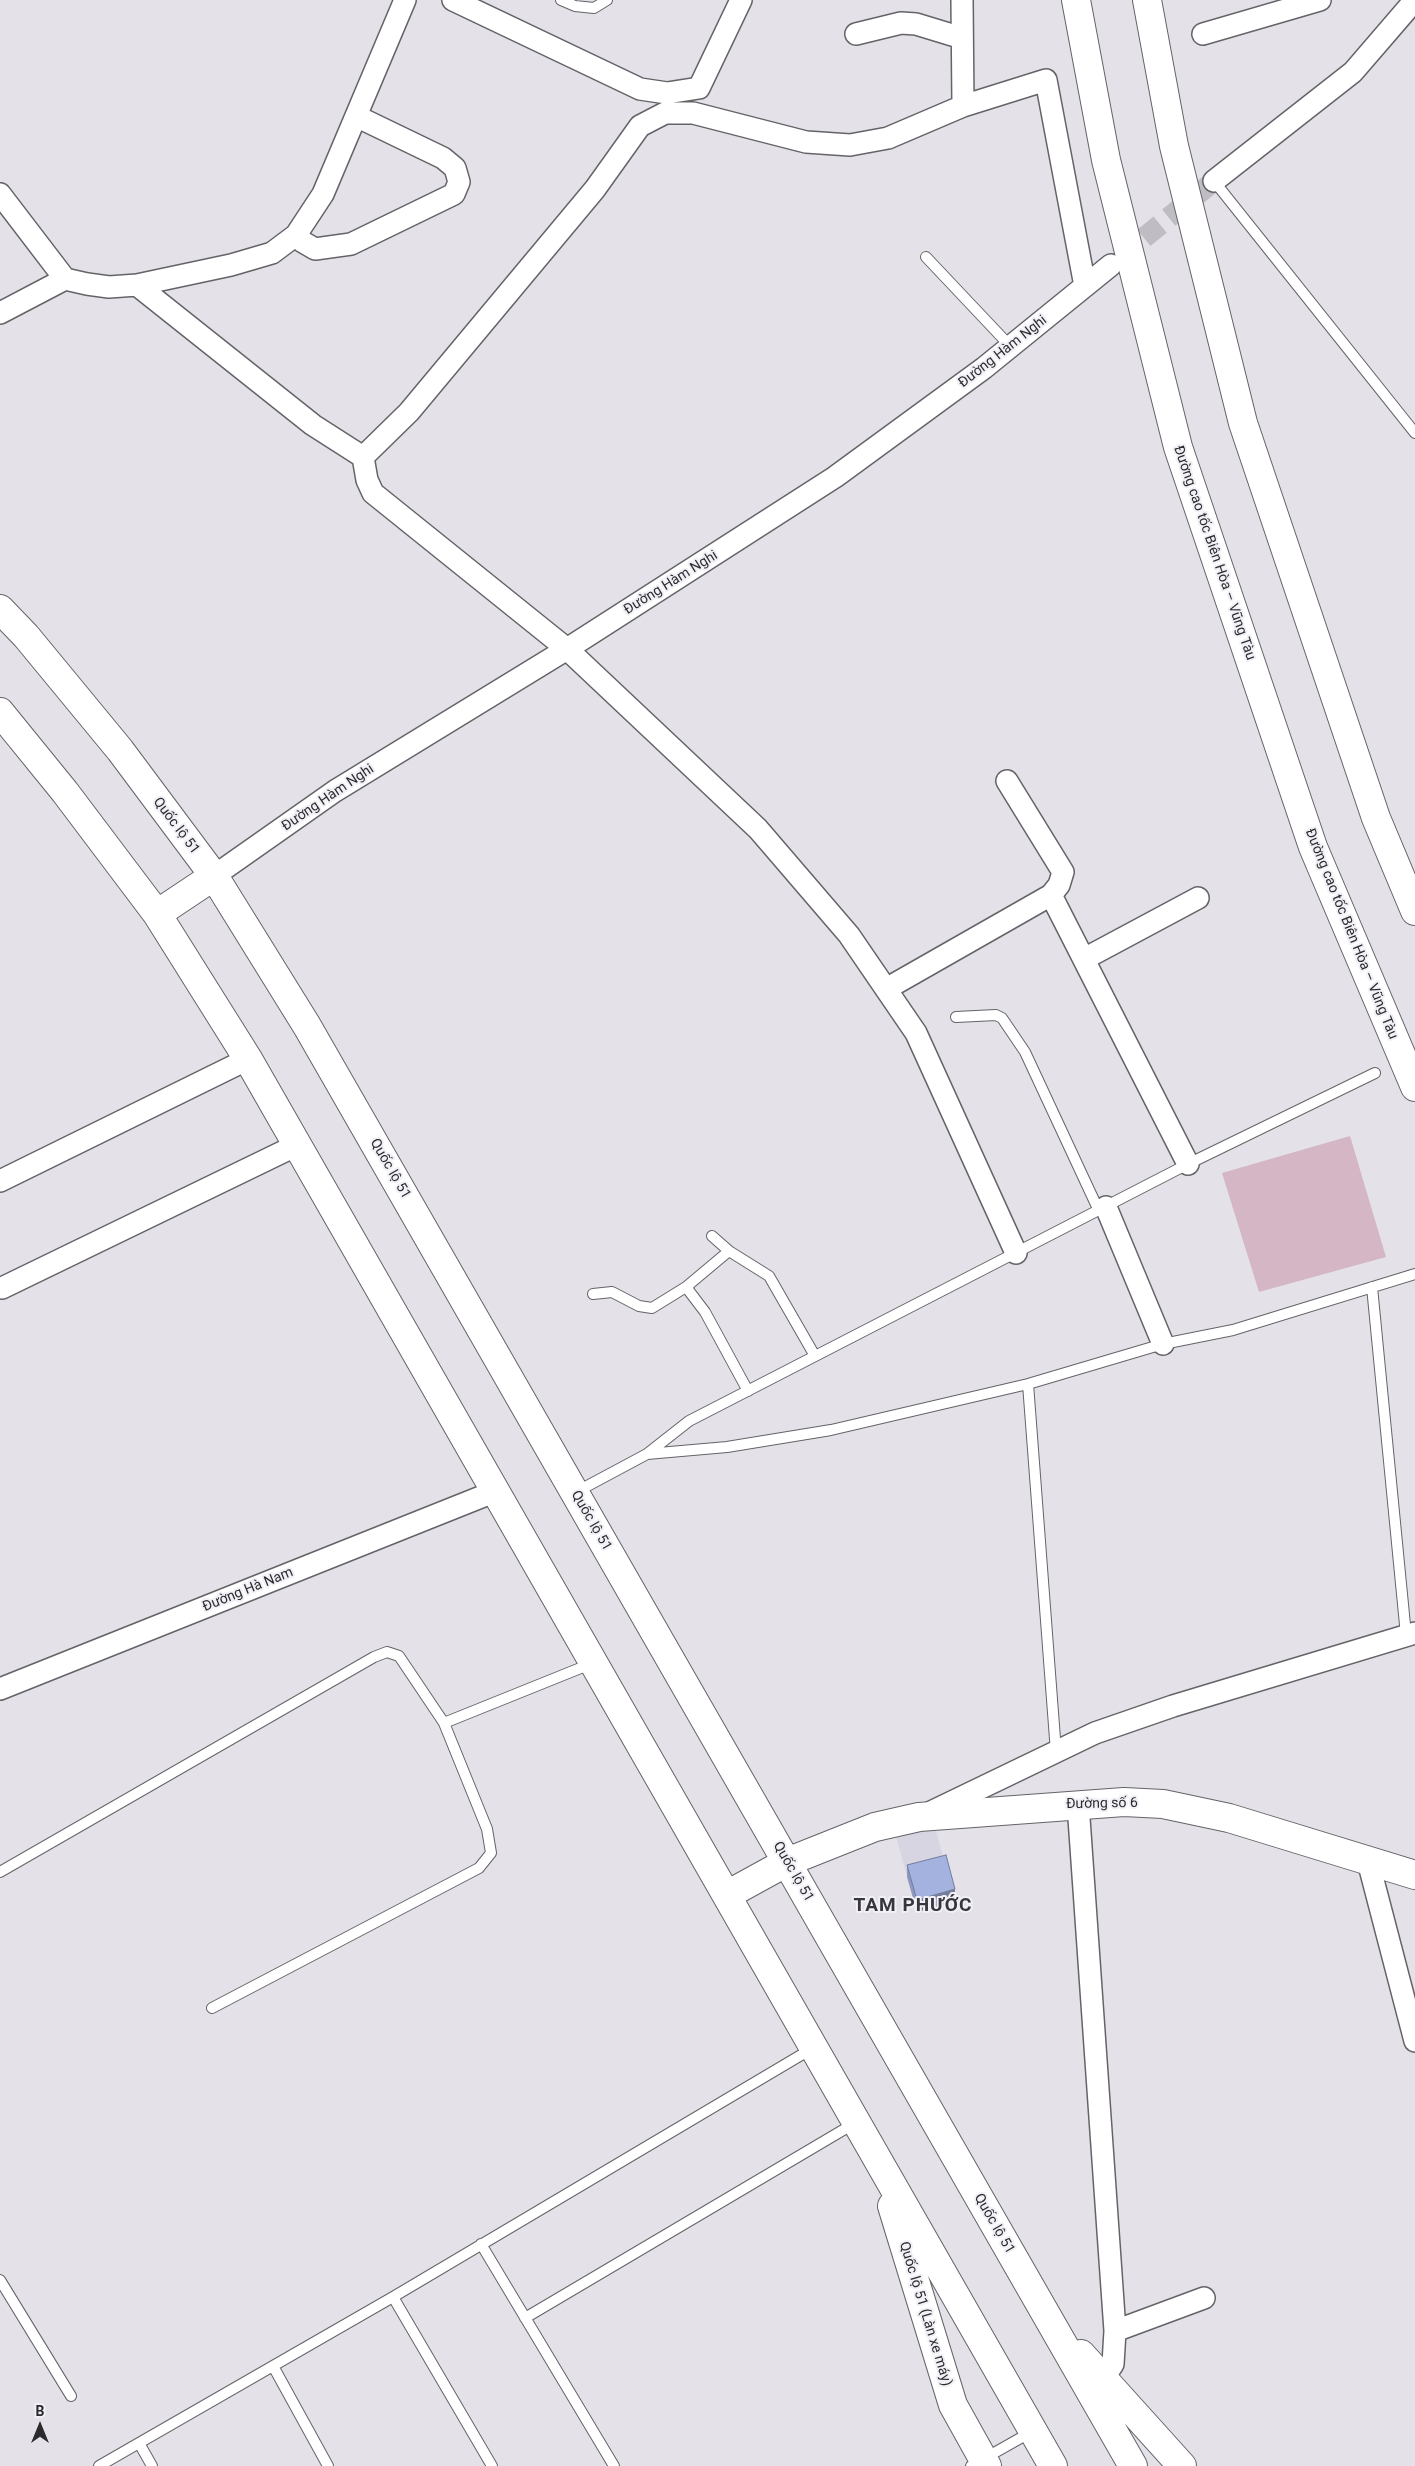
<!DOCTYPE html>
<html>
<head>
<meta charset="utf-8">
<style>
	body { margin:0 }
	#map { position:relative; width:1415px; height:2466px; overflow:hidden; background:#e4e2e8; font-family:Roboto,sans-serif }
	canvas { display:block }
	.north { position:absolute; left:15px; top:2401px; width:50px; height:50px; -webkit-text-stroke:4px #f1f0f6; paint-order:stroke; rotate:0deg; font-size:14px; font-weight:700; line-height:20px; text-align:center; color:#2b2b2d }
	.north::after { content:''; display:block; margin:auto; width:18px; height:22px; background:#2b2b2d; clip-path:polygon(50% 0,100% 100%,50% 72%,0 100%) }
</style>
</head>
<body>
<div id="map">
<canvas width="1415" height="2466"></canvas>
<div class="north">B</div>
</div>
<script>
const ctx = document.querySelector('canvas').getContext('2d');
ctx.lineJoin = 'round';
function fillPath(path, color) {
  ctx.fillStyle = color;
  ctx.fill(path, 'evenodd');
}
function shape(rows) {
  const path = new Path2D();
  for (const r of rows) {
    path.moveTo(r[0], r[1]);
    for (let i = 2; i < r.length; i += 2) path.lineTo(r[i], r[i + 1]);
  }
  return path;
}
function strokePath(path, color, width, dash) {
  ctx.strokeStyle = color;
  ctx.lineWidth = width;
  ctx.lineCap = dash ? 'butt' : 'round';
  ctx.setLineDash(dash || []);
  ctx.stroke(path);
}
function label(font, color, halo, rows, align = 'center') {
  ctx.font = font + ' Roboto,sans-serif';
  ctx.lineWidth = 4;
  ctx.setLineDash([]);
  ctx.textBaseline = 'middle';
  ctx.strokeStyle = halo;
  ctx.fillStyle = color;
  for (const [text, x, y, turn = 0] of rows) {
    ctx.save();
    ctx.translate(x, y);
    ctx.rotate((+turn || 0) * Math.PI / 180);
    ctx.textAlign = isNaN(turn) ? turn : align;
    if (halo) ctx.strokeText(text, 0, 0);
    ctx.fillText(text, 0, 0);
    ctx.restore();
  }
}
fillPath(shape([
	[934,1823,955,1901,917,1912,894,1830]
]), '#d7d5e2');
fillPath(shape([
	[1350,1136,1386,1257,1259,1292,1222,1173]
]), '#d4b6c5');
strokePath(shape([
	[1119,258,1214,181]
]), '#bfbdc3', 21, [21, 11]);
const lane = shape([
	[561,0,575,6,594,8,607,0],
	[1214,181,1415,433],
	[926,257,1011,347],
	[956,1017,996,1015,1002,1018,1025,1052,1099,1211],
	[712,1236,729,1251,769,1276,815,1356],
	[729,1251,686,1287,705,1312,748,1391],
	[1372,1287,1406,1635],
	[593,1294,612,1292,639,1306,652,1308,686,1287],
	[1028,1384,1056,1752],
	[647,1454,689,1421,1188,1164,1375,1073],
	[576,1492,647,1454,727,1447,831,1430,1028,1384,1163,1344,1233,1330,1415,1274],
	[0,1872,374,1657,387,1652,399,1656,444,1723,593,1663],
	[212,2008,479,1868,491,1853,487,1829,444,1723],
	[481,2244,614,2466],
	[0,2280,71,2396],
	[393,2297,492,2466],
	[525,2318,855,2123],
	[273,2366,328,2466],
	[139,2443,152,2466],
	[99,2466,393,2297,813,2048],
	[971,2466,1033,2431]
]);
const street = shape([
	[453,0,640,89,667,93,699,88,741,0],
	[962,0,963,106],
	[856,34,901,23,916,24,962,38],
	[1203,34,1320,0],
	[1214,181,1353,72,1415,0],
	[0,194,65,279,87,284,109,287,137,285,231,265,272,253,296,235,323,194,405,0],
	[296,235,303,242,315,249,351,244,454,194,459,182,455,168,443,158,356,116],
	[137,285,313,425,363,457,409,412,595,189,640,126,665,113,693,113,806,142,850,145,888,138,963,106,1046,80,1085,286],
	[0,313,65,279],
	[363,457,367,480,373,493,567,649,758,829,849,935,916,1033,1016,1253],
	[214,876,335,791,567,649,835,477,984,368,1111,265],
	[1051,895,1188,1164],
	[1084,959,1198,898],
	[886,989,1051,895,1059,885,1063,872,1007,781],
	[0,1181,248,1059],
	[1106,1207,1163,1344],
	[2,1288,297,1145],
	[0,1689,496,1491],
	[1078,1804,1115,2331,1113,2364,1096,2390],
	[929,1813,1095,1733,1173,1706,1415,1633],
	[1368,1861,1415,2041],
	[1115,2331,1204,2298]
]);
const secondary = shape([
	[787,1862,875,1827,919,1817,1124,1802,1163,1804,1229,1818,1415,1875]
]);
const highway = shape([
	[1076,0,1106,160,1178,447,1313,847,1415,1087],
	[1147,0,1174,146,1243,423,1376,818,1415,911],
	[0,609,26,636,120,750,214,876,307,1026,1133,2466],
	[0,712,65,792,157,914,248,1059,1053,2466],
	[157,914,214,876],
	[727,1895,787,1862],
	[892,2206,953,2405,987,2466],
	[1081,2354,1182,2466]
]);
strokePath(lane, '#646368', 12);
strokePath(street, '#646368', 24);
strokePath(secondary, '#646368', 30);
strokePath(highway, '#646368', 30);
strokePath(lane, '#fff', 10);
strokePath(street, '#fff', 21);
strokePath(secondary, '#fff', 28);
strokePath(highway, '#fff', 28);
fillPath(shape([
	[907,1865,955,1901,917,1912,907,1877]
]), '#8d99c0');
fillPath(shape([
	[955,1889,955,1901,917,1912,917,1900]
]), '#737d9c');
const building = shape([
	[946,1855,955,1889,917,1900,907,1865,946,1855]
]);
fillPath(building, '#a4b2df');
strokePath(building, '#737d9c', 1);
label('14px', '#2b2b2d', '#f1f0f6', [
	["Đường Hàm Nghi",1003,352,-38],
	["Đường cao tốc Biên Hòa – Vũng Tàu",1214,553,71],
	["Đường Hàm Nghi",671,583,-32],
	["Đường Hàm Nghi",328,798,-34],
	["Quốc lộ 51",176,826,53],
	["Đường cao tốc Biên Hòa – Vũng Tàu",1351,934,68],
	["Quốc lộ 51",390,1169,60],
	["Quốc lộ 51",591,1521,60],
	["Đường Hà Nam",248,1590,-22],
	["Đường số 6",1102,1804,-1],
	["Quốc lộ 51",793,1872,60],
	["Quốc lộ 51",994,2224,60],
	["Quốc lộ 51 (Làn xe máy)",925,2314,73]
]);
ctx.letterSpacing = '1px';
label('bold 19px', '#37363b', '#f1f0f6', [
	["TAM PHƯỚC",913,1906]
]);
ctx.letterSpacing = '0px';
</script>
</body>
</html>
